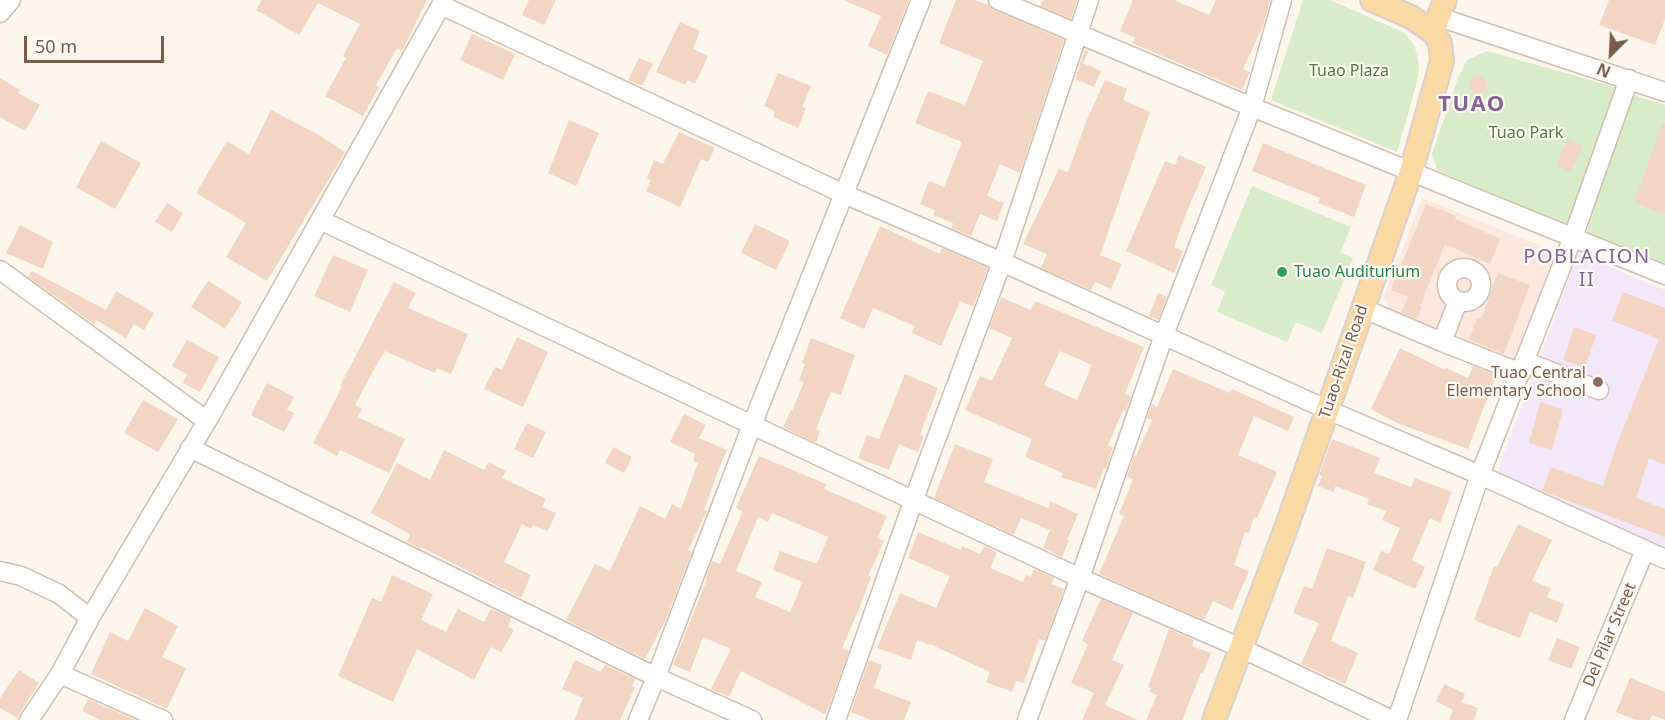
<!DOCTYPE html>
<html>
<head>
<meta charset="utf-8">
<style>
	body { margin:0 }
	#map { position:relative; width:1665px; height:720px; overflow:hidden; background:#fdf6ec; font-family:"Noto Sans",sans-serif }
	canvas { display:block }
	.north { position:absolute; left:1581px; top:24px; width:60px; height:60px; -webkit-text-stroke:4px #fffaf3; paint-order:stroke; rotate:204deg; font-size:16px; font-weight:700; line-height:24px; text-align:center; color:#7a5c4d }
	.north::after { content:''; display:block; margin:auto; width:21px; height:27px; background:#7a5c4d; clip-path:polygon(50% 0,100% 100%,50% 72%,0 100%) }
	.scale { position:absolute; left:24px; top:36px; width:140px; height:27px; box-sizing:border-box; border:3px solid #7a5c4d; border-top:0; padding-left:8px; font-size:18px; line-height:21px; white-space:nowrap; color:#7a5c4d; -webkit-text-stroke:4px #fffaf3; paint-order:stroke }
</style>
</head>
<body>
<div id="map">
<canvas width="1665" height="720"></canvas>
<div class="north">N</div>
<div class="scale">50 m</div>
</div>
<script>
const ctx = document.querySelector('canvas').getContext('2d');
ctx.lineJoin = 'round';
function fillPath(path, color) {
  ctx.fillStyle = color;
  ctx.fill(path, 'evenodd');
}
function shape(rows) {
  const path = new Path2D();
  for (const r of rows) {
    if (r.length === 3) {
      path.moveTo(r[0] + r[2], r[1]);
      path.arc(r[0], r[1], r[2], 0, 2 * Math.PI);
      continue;
    }
    path.moveTo(r[0], r[1]);
    for (let i = 2; i < r.length; i += 2) path.lineTo(r[i], r[i + 1]);
  }
  return path;
}
function strokePath(path, color, width, dash) {
  ctx.strokeStyle = color;
  ctx.lineWidth = width;
  ctx.lineCap = dash ? 'butt' : 'round';
  ctx.setLineDash(dash || []);
  ctx.stroke(path);
}
function label(font, color, halo, rows, align = 'center') {
  ctx.font = font + ' "Noto Sans",sans-serif';
  ctx.lineWidth = 4.5;
  ctx.setLineDash([]);
  ctx.textBaseline = 'middle';
  ctx.strokeStyle = halo;
  ctx.fillStyle = color;
  for (const [text, x, y, turn = 0] of rows) {
    ctx.save();
    ctx.translate(x, y);
    ctx.rotate((+turn || 0) * Math.PI / 180);
    ctx.textAlign = isNaN(turn) ? turn : align;
    if (halo) ctx.strokeText(text, 0, 0);
    ctx.fillText(text, 0, 0);
    ctx.restore();
  }
}
fillPath(shape([
	[1422,198,1544,247,1553,257,1514,361,1390,311,1384,297]
]), '#fde8e0');
fillPath(shape([
	[1578,254,1665,290,1665,550,1497,474]
]), '#f3e8fa');
fillPath(shape([
	[1303,0,1330,0,1405,33,1415,47,1419,66,1417,82,1397,152,1271,100],
	[1487,51,1615,87,1568,226,1437,170,1432,154,1458,78,1467,60],
	[1630,94,1665,105,1665,267,1585,237],
	[1252,186,1351,227,1340,253,1353,258,1322,333,1296,322,1287,342,1217,312,1225,292,1211,285]
]), '#d8ecc9');
fillPath(shape([
	[262,0,427,0,402,51,397,48,376,85,379,87,363,116,325,96,346,58,343,56,360,24,318,3,299,35,256,10],
	[529,0,556,0,544,25,522,15],
	[843,0,909,0,887,55,868,46,881,16],
	[956,0,975,0,988,5,994,10,1064,40,1020,173,1000,164,987,196,1004,203,997,221,980,214,971,236,951,228,953,223,933,215,935,210,920,204,929,181,944,187,962,142,915,123,928,91,965,105,983,61,939,43],
	[1043,0,1077,0,1071,19,1040,6],
	[1133,0,1174,0,1209,15,1216,0,1270,0,1263,26,1243,69,1250,72,1242,90,1132,43,1135,38,1120,31],
	[1609,0,1665,0,1665,19,1655,45,1599,25],
	[680,22,700,31,693,49,708,56,695,84,687,80,685,85,656,72],
	[472,34,515,54,503,80,460,60],
	[1085,49,1089,51,1083,63,1101,71,1094,87,1075,79],
	[639,58,653,64,642,86,628,80],
	[778,73,811,86,802,107,806,108,798,128,773,117,775,111,764,106],
	[1478,85,9],
	[0,78,20,90,18,93,40,105,25,131,0,117],
	[1105,80,1127,89,1123,100,1150,112,1100,255,1122,264,1111,289,1095,282,1091,290,1041,268,1047,254,1023,244,1059,169,1068,172,1086,122],
	[271,110,317,134,345,152,267,281,226,257,246,223,196,193,227,141,249,154],
	[569,120,599,133,576,186,548,173],
	[1663,122,1665,123,1665,214,1634,203],
	[679,132,715,148,708,162,701,159,680,207,646,191,651,180,647,178,654,160,663,164],
	[1568,139,1583,147,1571,172,1556,165],
	[101,141,141,163,115,209,76,187],
	[1263,143,1366,185,1354,217,1318,203,1320,198,1252,171],
	[1179,155,1206,167,1185,216,1174,247,1183,251,1174,273,1126,251,1165,161,1175,165],
	[167,203,183,213,172,232,155,222],
	[1426,204,1456,216,1455,219,1500,239,1490,264,1445,244,1420,306,1422,307,1417,319,1401,313,1408,297,1391,290],
	[755,224,790,241,776,270,741,253],
	[20,225,53,242,43,269,6,253],
	[880,226,940,254,942,248,988,268,973,307,960,301,941,346,912,333,915,326,873,308,864,329,840,318],
	[333,255,368,270,350,312,314,296],
	[32,271,106,310,116,291,154,313,144,330,134,324,126,338,96,320,94,324,28,277],
	[1498,273,1530,285,1504,354,1469,340,1477,318,1481,319],
	[208,281,242,302,225,329,191,307],
	[394,282,416,293,408,308,468,334,451,374,437,368,435,373,385,351,374,369,355,405,362,409,358,417,405,439,389,473,340,450,337,456,313,443,342,387,340,386],
	[1623,292,1665,308,1665,465,1649,458,1636,498,1665,509,1665,537,1542,491,1551,467,1603,486,1617,444,1659,339,1612,321],
	[1158,293,1167,297,1158,320,1149,316],
	[1001,297,1030,310,1035,301,1144,347,1125,394,1131,396,1126,411,1123,410,1108,445,1113,447,1106,469,1104,468,1096,489,1061,477,1063,473,1025,457,1032,439,965,410,980,376,992,381,1012,338,989,328],
	[1060,351,1092,365,1077,400,1044,385],
	[1574,327,1596,335,1585,368,1563,360],
	[517,337,548,352,523,407,484,389,495,367,502,370],
	[811,338,855,355,841,395,831,392,816,429,820,431,816,443,783,427,791,410,792,411,804,382,799,380,805,364,802,363],
	[187,340,219,357,200,392,183,383,187,374,172,366],
	[1400,348,1445,370,1446,368,1468,378,1473,366,1496,375,1468,449,1397,423,1371,409],
	[1173,369,1230,393,1232,389,1294,417,1288,431,1254,416,1238,455,1277,472,1257,518,1254,517,1249,533,1245,532,1234,565,1249,571,1232,610,1213,601,1204,620,1099,574,1124,516,1119,514,1133,479,1127,477,1134,455,1136,456,1152,420,1147,418,1152,404,1157,407],
	[905,374,938,388,920,434,924,436,918,452,899,444,889,470,858,458,867,435,879,439],
	[267,383,294,397,287,410,294,413,284,432,251,415],
	[143,400,178,419,158,452,124,433],
	[1540,402,1563,409,1552,450,1529,443],
	[684,414,706,425,699,438,727,450,718,471,704,510,707,511,706,513,688,550,692,552,665,621,645,659,566,620,595,564,610,571,640,506,665,519,672,504,681,509,698,463,693,461,695,454,670,442],
	[527,423,546,432,533,458,514,449],
	[1332,439,1380,458,1374,473,1411,487,1415,478,1452,492,1440,523,1430,518,1412,560,1425,567,1415,589,1373,570,1381,551,1389,554,1400,528,1382,520,1386,511,1367,504,1369,499,1336,486,1333,492,1318,486,1322,476,1319,475],
	[955,444,993,459,984,482,1048,508,1050,501,1078,514,1067,540,1069,540,1062,557,1043,548,1050,530,1021,518,1014,535,934,498],
	[613,447,632,457,624,473,605,463],
	[444,450,484,470,489,462,506,471,502,478,546,499,542,507,556,513,548,531,533,525,531,529,522,524,504,562,531,575,521,598,421,547,421,549,407,542,410,534,371,513,397,463,430,480],
	[759,456,826,484,824,489,887,516,877,538,884,541,868,576,871,577,859,609,842,648,849,651,830,704,825,714,741,671,729,697,711,689,731,649,703,637,690,672,673,665,707,579,705,579,712,561,720,564,743,511,736,508],
	[772,513,828,537,817,564,780,551,773,570,803,582,790,612,755,597,762,582,736,571,758,517,768,522],
	[1518,524,1552,540,1532,581,1551,588,1547,597,1564,604,1557,623,1530,612,1520,638,1474,620,1494,566,1497,567],
	[918,532,961,550,962,546,980,554,984,546,997,552,990,568,1023,582,1026,575,1031,577,1034,569,1054,578,1051,584,1064,589,1045,641,1039,639,1024,683,1016,681,1012,692,986,682,990,672,930,644,929,645,917,640,911,660,877,648,900,593,936,608,950,576,908,558],
	[1327,548,1366,562,1353,598,1348,596,1331,641,1358,653,1345,684,1301,664,1319,623,1293,613,1304,586,1312,589],
	[392,575,433,594,421,620,446,632,458,609,484,622,491,609,511,618,508,627,514,630,501,652,491,647,474,680,417,649,393,702,338,676,372,598,381,602],
	[1101,599,1133,613,1112,660,1124,665,1105,705,1138,720,1082,720,1094,693,1071,683,1088,644,1082,641],
	[145,608,178,626,162,657,186,668,167,709,91,674,110,632,128,641],
	[1169,629,1194,640,1192,646,1211,653,1203,674,1201,673,1182,720,1146,720,1157,695,1150,692,1151,688,1148,687],
	[1557,638,1580,647,1571,669,1548,660],
	[575,660,601,672,605,665,635,679,632,686,635,687,620,720,574,720,583,698,562,689],
	[869,660,882,665,874,688,911,702,904,720,871,720,851,712],
	[19,670,39,683,17,718,0,708,0,698],
	[1630,678,1665,692,1665,720,1652,715,1650,720,1637,720,1616,712],
	[1445,684,1465,694,1461,702,1478,708,1474,720,1449,720,1453,710,1436,701],
	[88,699,135,720,101,720,82,711]
]), '#f3d5c3');
const minor = shape([
	[998,0,1252,107,1665,275],
	[441,5,844,194,1002,262,1328,410,1480,475,1665,559],
	[0,13,11,0],
	[1439,17,1665,92],
	[320,220,752,425,1080,578,1241,648,1392,720],
	[1464,285,17],
	[0,270,207,421],
	[1362,308,1442,342,1521,373],
	[1442,342,1458,301],
	[1524,361,1599,390],
	[190,448,656,677,752,720],
	[0,571,21,576,59,594,90,618,60,674,29,720],
	[90,618,207,421,444,0],
	[60,674,163,720],
	[638,720,656,677,752,425,921,0],
	[836,720,914,499,1002,262,1089,0],
	[1027,720,1080,578,1164,335,1252,107,1282,0],
	[1397,720,1480,475,1573,237,1629,79],
	[1574,720,1645,550]
]);
const major = shape([
	[1433,32,1445,0],
	[1214,720,1286,528,1411,172,1442,61,1440,43,1433,32,1411,17,1372,0]
]);
strokePath(minor, '#d1beb0', 21);
strokePath(major, '#dad1cd', 26);
strokePath(minor, '#fff', 18);
strokePath(major, '#fbd9a5', 22);
for (const [x, y, r, color] of [
	[1282,272,6,"#2e9e5b"],
	[1598,382,6,"#8d6e63"]
]) {
  const dot = new Path2D();
  dot.arc(x, y, r, 0, 2 * Math.PI);
  ctx.fillStyle = color;
  ctx.fill(dot);
  strokePath(dot, '#fffaf3', 2);
}
label('16px', '#537a41', '#fffaf3', [
	["Tuao Plaza",1349,71],
	["Tuao Park",1526,133]
]);
label('16px', '#27864d', '#fffaf3', [
	["Tuao Auditurium",1294,272]
], 'left');
label('16px', '#7a5c4d', '#fffaf3', [
	["Tuao-Rizal Road",1344,362,-71],
	["Del Pilar Street",1610,635,-67]
]);
label('16px', '#785e54', '#fffaf3', [
	["Tuao Central",1586,373],
	["Elementary School",1586,391]
], 'right');
ctx.letterSpacing = '1.5px';
label('20px', '#846695', '#fffaf3', [
	["POBLACION",1587,257],
	["II",1587,280]
]);
ctx.letterSpacing = '0px';
ctx.letterSpacing = '1.5px';
label('bold 22px', '#846695', '#fffaf3', [
	["TUAO",1472,105]
]);
ctx.letterSpacing = '0px';
</script>
</body>
</html>
